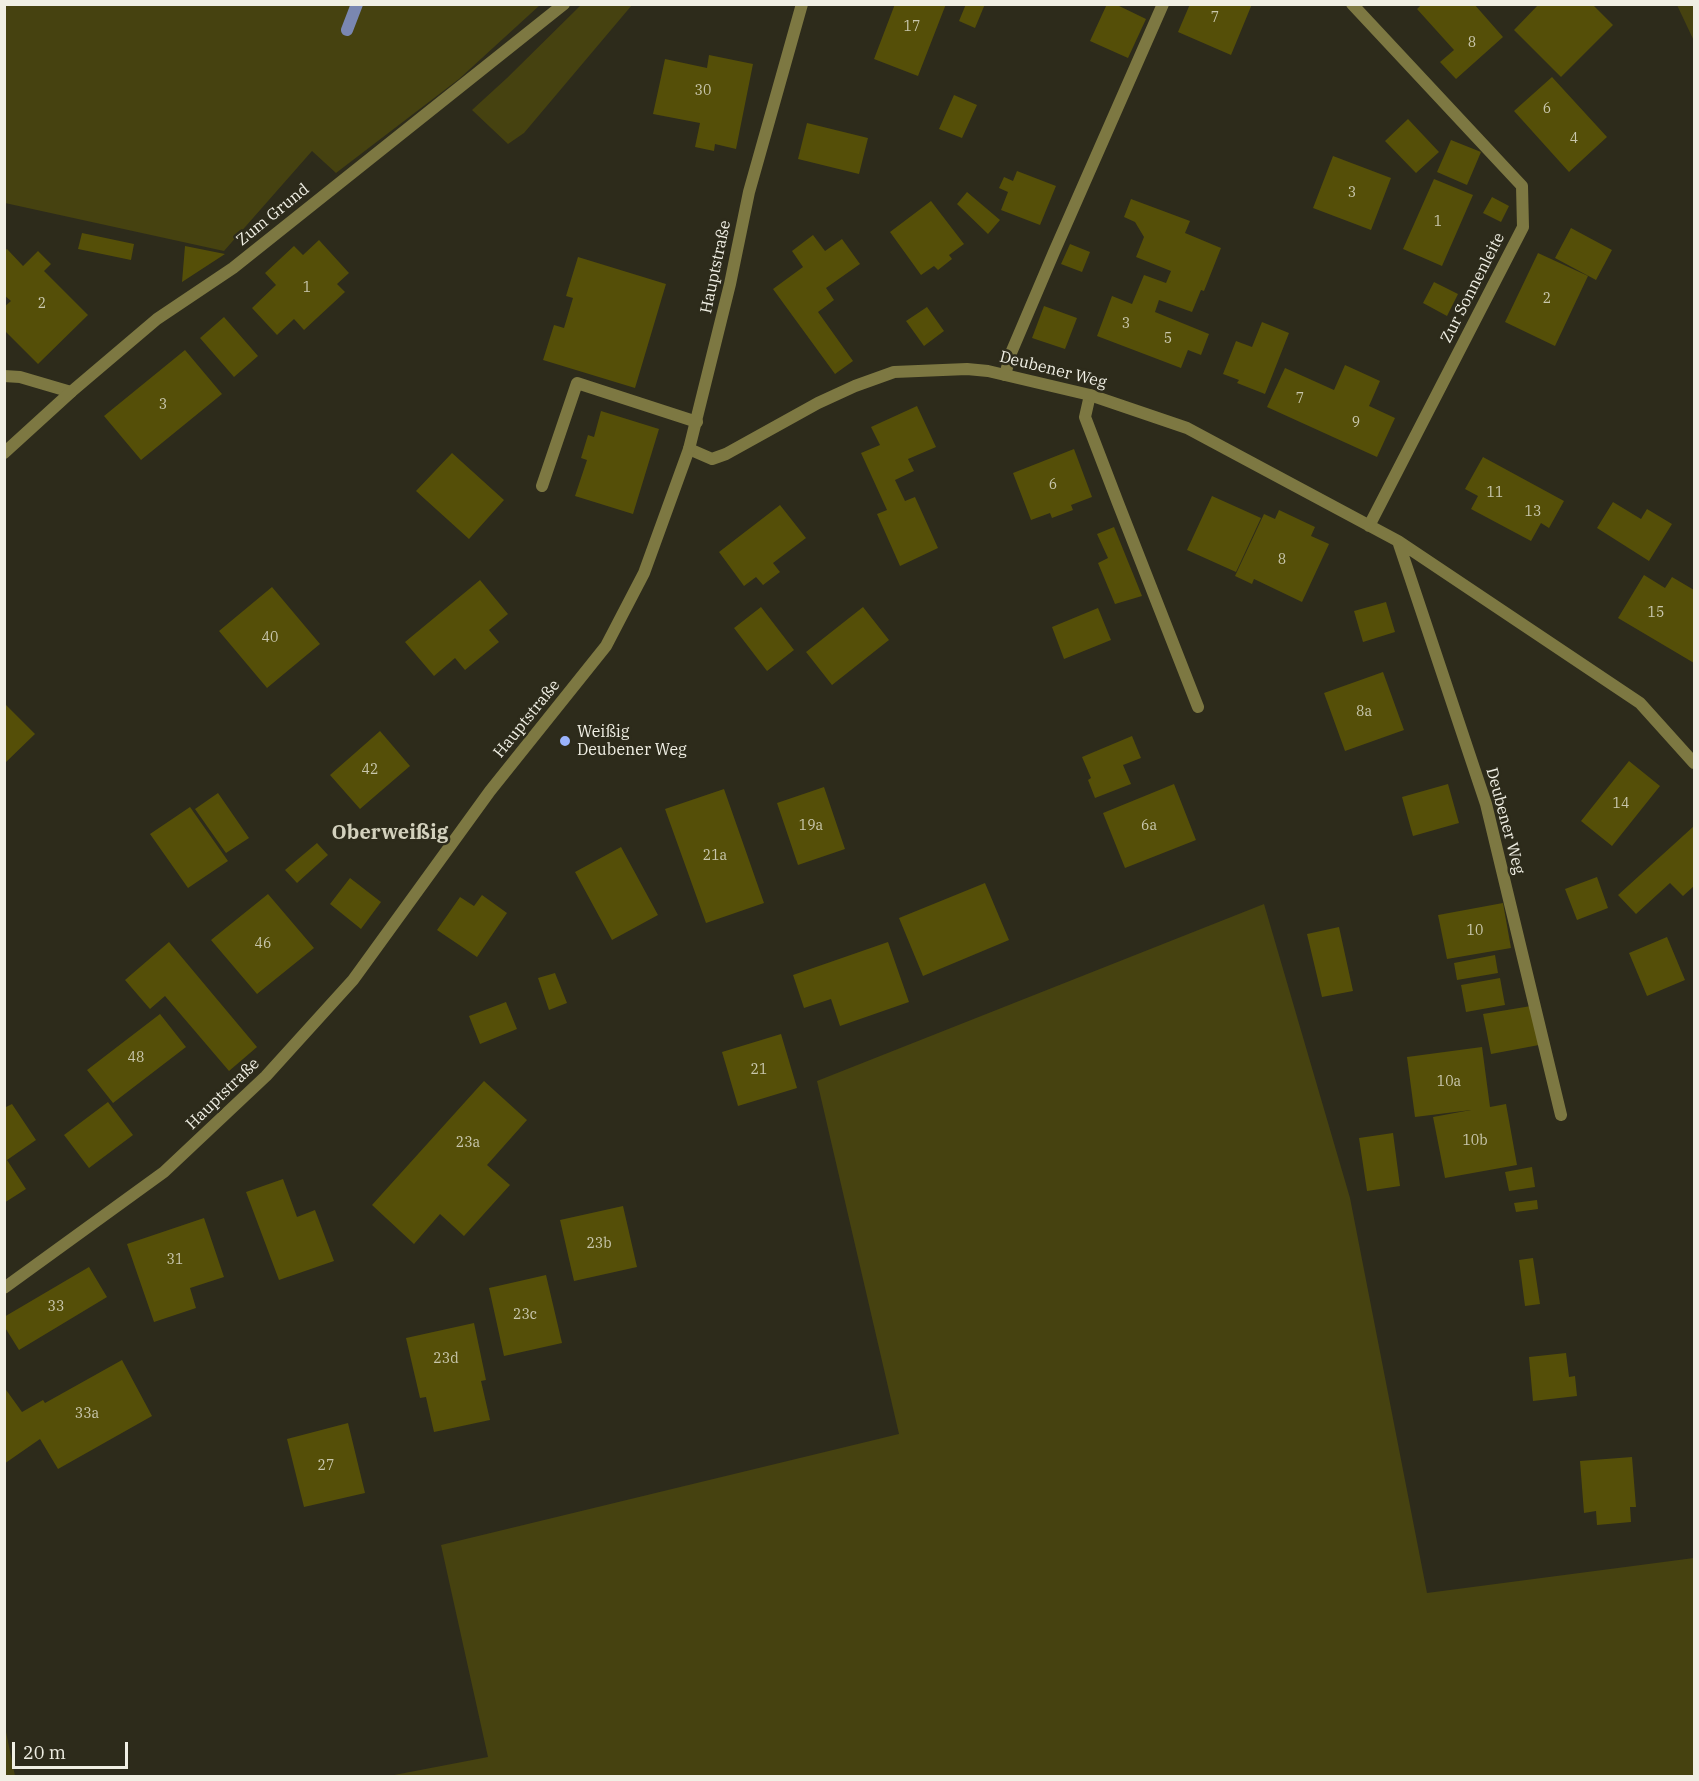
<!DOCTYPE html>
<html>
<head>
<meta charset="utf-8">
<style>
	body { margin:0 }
	#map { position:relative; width:1699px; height:1781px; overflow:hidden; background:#2d2b1b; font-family:"IBM Plex Serif",serif }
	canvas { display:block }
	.frame { position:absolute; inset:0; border:6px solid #f0efe4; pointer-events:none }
	.scale { position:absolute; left:12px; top:1742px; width:116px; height:27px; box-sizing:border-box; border:3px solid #f0efe4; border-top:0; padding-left:8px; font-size:18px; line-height:21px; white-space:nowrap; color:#f0efe4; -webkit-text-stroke:4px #2d2b1b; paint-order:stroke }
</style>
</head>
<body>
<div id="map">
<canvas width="1699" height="1781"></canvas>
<div class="frame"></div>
<div class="scale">20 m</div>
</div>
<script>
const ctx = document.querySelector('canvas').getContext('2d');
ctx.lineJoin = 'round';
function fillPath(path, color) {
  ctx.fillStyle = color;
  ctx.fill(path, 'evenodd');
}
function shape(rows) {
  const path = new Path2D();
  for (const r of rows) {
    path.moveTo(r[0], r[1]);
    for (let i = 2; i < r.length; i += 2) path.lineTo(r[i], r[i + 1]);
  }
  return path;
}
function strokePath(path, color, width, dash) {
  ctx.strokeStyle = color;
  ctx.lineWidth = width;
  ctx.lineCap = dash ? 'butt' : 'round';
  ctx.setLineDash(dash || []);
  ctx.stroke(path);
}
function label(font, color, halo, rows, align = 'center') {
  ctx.font = font + ' "IBM Plex Serif",serif';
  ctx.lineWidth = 5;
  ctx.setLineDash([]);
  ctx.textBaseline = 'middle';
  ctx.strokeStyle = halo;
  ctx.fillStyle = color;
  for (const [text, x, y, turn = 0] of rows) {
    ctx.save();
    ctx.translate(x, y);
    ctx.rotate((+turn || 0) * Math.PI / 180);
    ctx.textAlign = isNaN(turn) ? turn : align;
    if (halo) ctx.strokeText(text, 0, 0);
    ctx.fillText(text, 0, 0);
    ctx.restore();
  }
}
fillPath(shape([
	[5,4,540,4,540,5,459,79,336,173,312,151,224,251,5,203],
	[582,4,632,5,524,133,508,144,472,110,507,78],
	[1677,5,1694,5,1694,41],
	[1264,904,1350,1198,1427,1593,1694,1558,1694,1776,389,1776,488,1757,441,1545,899,1434,817,1081],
	[5,1727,15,1776,5,1776]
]), '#464210');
strokePath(shape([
	[347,30,357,4]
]), '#7a87b1', 12);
fillPath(shape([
	[895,4,946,4,918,76,874,59],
	[966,4,985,4,975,28,959,21],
	[1107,4,1115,4,1146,19,1128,58,1090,41],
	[1190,4,1252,4,1231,55,1178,32],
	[1422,4,1474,4,1503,37,1456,79,1440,62,1454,50,1417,9],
	[1539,4,1592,4,1613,25,1561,77,1514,30],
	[709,55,753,64,736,149,715,144,714,151,695,147,700,123,653,114,665,59,707,68],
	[1552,77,1607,137,1569,172,1514,111],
	[954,95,977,105,962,138,939,129],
	[1408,119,1439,152,1416,173,1385,141],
	[807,123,868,138,859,174,798,159],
	[1451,140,1481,152,1467,185,1437,172],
	[1333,156,1391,178,1371,230,1313,208],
	[1017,171,1056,186,1040,225,1001,210,1008,192,999,188,1004,177,1013,181],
	[1434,179,1473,195,1442,266,1403,249],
	[967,192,1000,220,988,234,957,204],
	[1492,197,1509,206,1501,222,1483,213],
	[1131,199,1190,221,1185,233,1221,248,1204,291,1201,290,1192,312,1159,300,1155,312,1209,334,1201,355,1188,350,1181,368,1097,336,1112,296,1132,304,1144,275,1166,283,1171,271,1136,257,1144,237,1135,222,1124,217],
	[931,201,964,244,949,255,952,259,938,270,934,266,921,275,890,232],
	[1571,228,1612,250,1596,280,1555,258],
	[82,233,134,244,131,260,78,249],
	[813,235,825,251,842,239,860,264,826,288,834,300,818,312,853,361,835,374,773,289,803,267,792,251],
	[319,240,349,273,337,284,345,292,304,330,294,319,277,335,252,308,276,285,265,273,294,246,303,255],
	[1070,244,1090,252,1082,272,1061,264],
	[185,246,225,254,182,282],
	[7,249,23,266,38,251,51,264,44,271,88,315,38,364,4,330,4,307,11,301,4,295,4,251],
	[1538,253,1588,276,1555,346,1505,322],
	[578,257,666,284,635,388,543,360,554,325,564,328,573,298,566,296],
	[1434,282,1458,294,1447,316,1423,303],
	[1044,306,1077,318,1065,349,1032,338],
	[927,307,944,331,924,346,906,321],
	[224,317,258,356,234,377,200,338],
	[1262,322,1289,333,1265,394,1237,383,1239,380,1223,374,1236,341,1252,347],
	[185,350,222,394,141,460,104,416],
	[1345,365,1380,381,1369,406,1395,418,1377,457,1267,407,1285,368,1334,390],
	[917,406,936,447,908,459,914,471,895,480,905,501,915,497,938,548,900,566,877,514,887,510,861,453,880,445,871,427],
	[601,411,659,429,633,514,575,496,587,460,581,458,588,435,594,437],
	[1074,449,1092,497,1071,505,1073,510,1052,518,1050,513,1031,520,1013,473],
	[452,453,504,500,469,539,416,491],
	[1483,457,1564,501,1549,528,1541,523,1531,541,1471,509,1478,496,1465,489],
	[1212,496,1261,518,1236,572,1187,550],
	[1613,502,1641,519,1647,509,1672,524,1649,561,1597,528],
	[780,505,806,538,773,563,780,572,763,585,756,577,744,586,719,552],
	[1279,510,1315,527,1311,536,1329,544,1302,602,1254,579,1252,584,1235,576,1264,514,1275,519],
	[1114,527,1142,596,1115,604,1098,563,1108,558,1097,534],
	[1644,575,1665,588,1672,577,1694,590,1694,663,1618,618],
	[480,580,508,614,489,630,499,642,465,670,455,658,434,676,405,642],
	[272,587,320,644,267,688,219,631],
	[1386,602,1395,632,1363,642,1354,611],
	[761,607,794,650,767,671,734,628],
	[863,607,889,640,832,685,806,652],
	[1098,608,1111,640,1064,659,1052,627],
	[1383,672,1404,730,1345,751,1324,693],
	[4,703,35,734,4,764],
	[380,731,410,766,360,809,330,775],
	[1132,736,1141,758,1123,765,1131,784,1095,798,1088,780,1091,778,1082,757],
	[1629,761,1660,786,1612,846,1581,821],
	[1174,784,1196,840,1125,868,1103,813],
	[1448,784,1459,823,1413,836,1402,797],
	[824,787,845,849,798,865,777,803],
	[724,789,764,903,706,923,665,809],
	[218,793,249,838,226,853,195,809],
	[190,807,228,861,188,888,150,834],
	[1694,826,1694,886,1683,896,1670,883,1636,914,1618,895],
	[317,843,328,855,297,883,285,870],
	[621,847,658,915,612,940,575,872],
	[1597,877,1608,908,1577,920,1565,889],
	[350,878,381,902,361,929,330,904],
	[985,883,1009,940,923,976,899,918],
	[268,894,314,948,257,994,211,940],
	[482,895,507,913,477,957,437,930,460,897,474,906],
	[1503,903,1511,948,1447,959,1438,915],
	[1339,927,1353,991,1322,997,1307,934],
	[1667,937,1685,980,1647,996,1629,953],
	[169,942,257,1047,229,1071,165,996,150,1009,125,980],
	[888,942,909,1002,840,1026,831,999,804,1008,793,975],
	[1495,955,1498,973,1457,980,1454,963],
	[555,973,567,1003,549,1010,538,978],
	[1500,978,1505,1005,1466,1012,1461,985],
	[506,1002,517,1029,480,1044,469,1016],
	[1531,1006,1539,1045,1491,1054,1483,1014],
	[160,1014,186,1047,113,1103,87,1070],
	[781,1034,797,1088,738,1106,722,1052],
	[1482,1047,1490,1107,1506,1104,1517,1165,1445,1178,1433,1117,1471,1110,1415,1117,1407,1057],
	[484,1081,527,1120,487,1165,510,1185,464,1236,440,1214,414,1244,372,1205],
	[108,1102,133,1135,89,1168,64,1135],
	[12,1104,36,1140,7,1160,26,1189,4,1203,4,1108],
	[1393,1133,1400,1186,1367,1191,1359,1138],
	[1532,1167,1535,1187,1509,1191,1505,1172],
	[283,1179,297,1217,315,1210,334,1261,279,1280,246,1192],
	[1537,1200,1538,1209,1516,1212,1514,1203],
	[623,1206,637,1267,574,1281,560,1220],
	[204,1218,224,1277,190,1288,196,1308,154,1322,127,1244],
	[1533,1258,1540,1304,1525,1306,1519,1260],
	[89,1267,107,1297,19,1350,4,1326,4,1317],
	[546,1275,562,1343,504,1356,489,1288],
	[474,1323,486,1380,481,1381,490,1420,434,1432,426,1397,420,1398,406,1338],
	[1566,1353,1569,1377,1575,1376,1577,1396,1533,1401,1529,1357],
	[122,1360,152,1416,58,1469,40,1439,4,1464,4,1387,22,1412,43,1400,45,1403],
	[348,1423,365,1493,304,1507,287,1439],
	[1632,1457,1636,1507,1630,1507,1631,1522,1597,1525,1596,1511,1584,1513,1580,1461]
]), '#554f08');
strokePath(shape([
	[1005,375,1011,353,1054,252,1163,4],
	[4,376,20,377,71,392],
	[1090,395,1085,417,1118,503,1198,707],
	[542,486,577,383,697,422]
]), '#7d7842', 12);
strokePath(shape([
	[1352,4,1522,186,1523,227,1369,526],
	[689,449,712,459,726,454,818,403,855,386,894,372,967,369,988,371,1090,395,1187,428,1398,541,1640,703,1694,763],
	[4,453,71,392,157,319,233,268,564,4],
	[1398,541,1486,804,1561,1115]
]), '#7d7842', 12);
strokePath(shape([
	[4,1288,164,1172,266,1076,353,980,490,791,606,646,644,573,689,449,730,284,749,192,802,4]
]), '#7d7842', 12);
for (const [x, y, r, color] of [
	[565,741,6,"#9bb4fd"]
]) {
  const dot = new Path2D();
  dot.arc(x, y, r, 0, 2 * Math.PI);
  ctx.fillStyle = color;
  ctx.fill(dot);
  strokePath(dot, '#2d2b1b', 2);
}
label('14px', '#c9c7ad', null, [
	["7",1215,18],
	["17",912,27],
	["8",1472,43],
	["30",703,91],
	["6",1547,109],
	["4",1574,139],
	["3",1352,193],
	["1",1438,222],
	["1",307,288],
	["2",1547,299],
	["2",42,304],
	["3",1126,324],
	["5",1168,339],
	["7",1300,399],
	["3",163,405],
	["9",1356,423],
	["6",1053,485],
	["11",1495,493],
	["13",1533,512],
	["8",1282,560],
	["15",1656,613],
	["40",270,638],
	["8a",1364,712],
	["42",370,770],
	["14",1621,804],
	["19a",811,826],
	["6a",1149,826],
	["21a",715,856],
	["10",1475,931],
	["46",263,944],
	["48",136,1058],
	["21",759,1070],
	["10a",1449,1082],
	["10b",1475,1141],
	["23a",468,1143],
	["23b",599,1244],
	["31",175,1260],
	["33",56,1307],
	["23c",525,1315],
	["23d",446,1359],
	["33a",87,1414],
	["27",326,1466]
]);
label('16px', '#f0efe4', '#2d2b1b', [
	["Zum Grund",273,215,-39],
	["Hauptstraße",716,267,-78],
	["Zur Sonnenleite",1473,288,-63],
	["Deubener Weg",1053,370,14],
	["Hauptstraße",527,719,-51],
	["Deubener Weg",1505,821,75],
	["Hauptstraße",223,1094,-44]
]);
label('16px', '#f0efe4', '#2d2b1b', [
	["Weißig",577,732],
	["Deubener Weg",577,750]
], 'left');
label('bold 20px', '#d3d1bd', '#2d2b1b', [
	["Oberweißig",390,833]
]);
</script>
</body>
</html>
